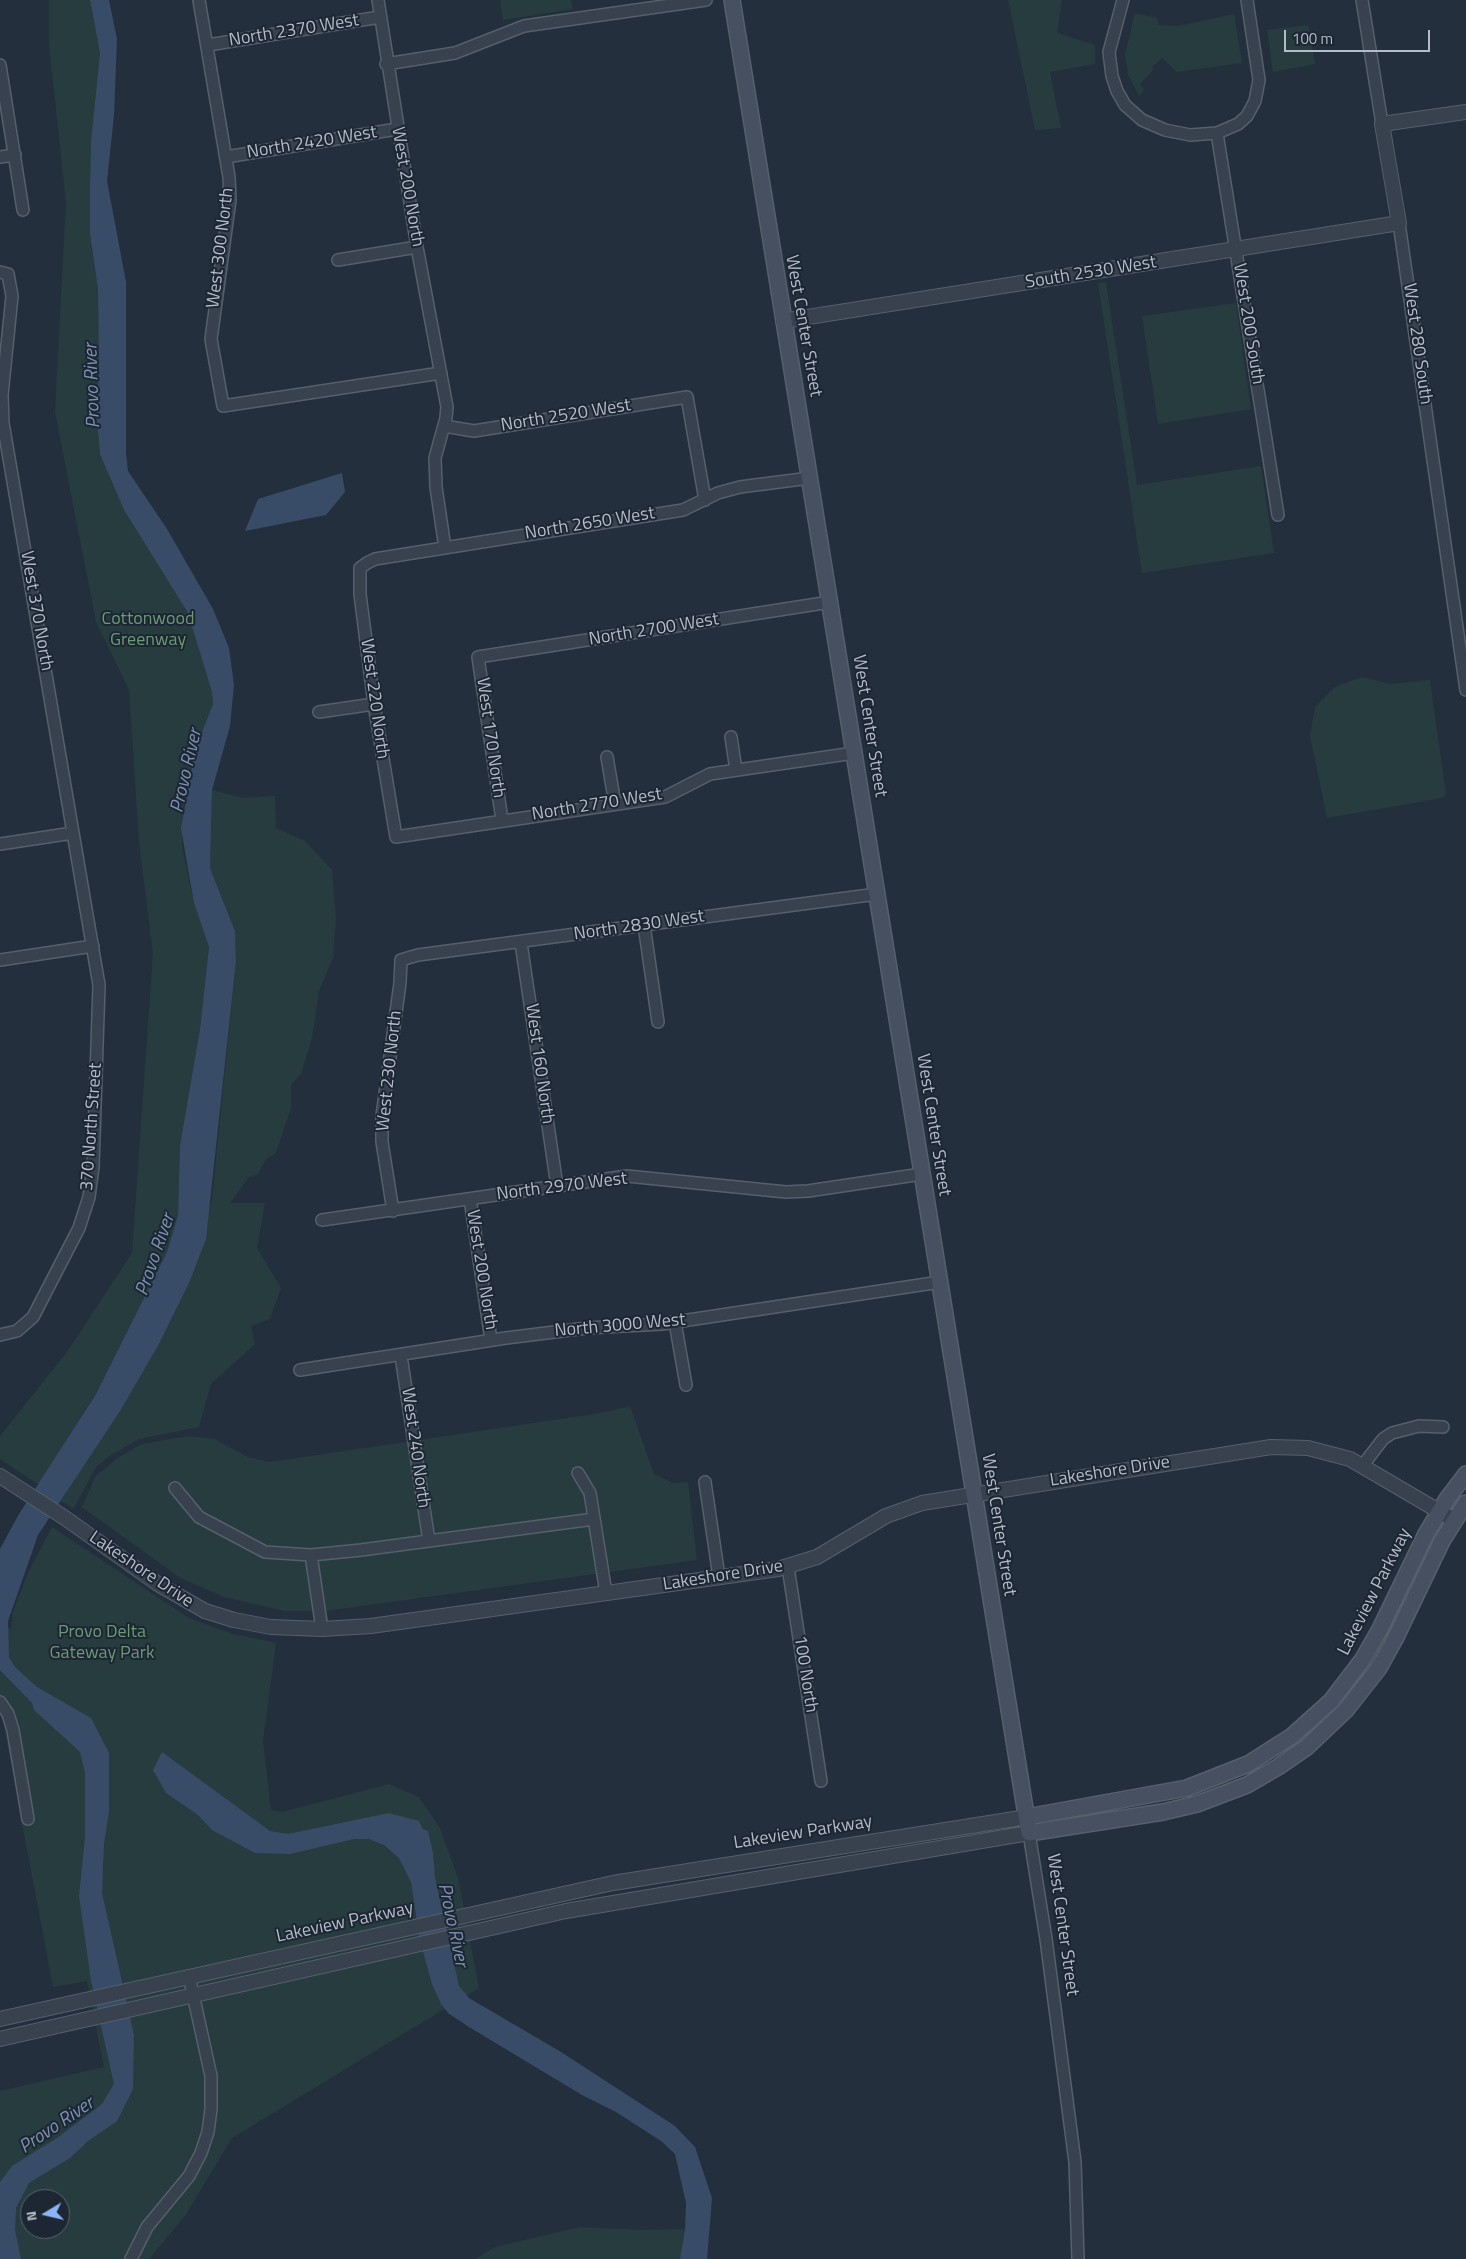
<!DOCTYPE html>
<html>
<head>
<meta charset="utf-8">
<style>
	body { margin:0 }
	#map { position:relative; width:1466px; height:2259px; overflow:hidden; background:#242f3e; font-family:"Titillium Web",sans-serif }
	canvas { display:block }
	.north { position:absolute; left:20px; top:2189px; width:50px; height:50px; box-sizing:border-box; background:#1d2633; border:1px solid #59626f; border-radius:50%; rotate:261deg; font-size:14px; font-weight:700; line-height:20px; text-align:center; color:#b4bcc9 }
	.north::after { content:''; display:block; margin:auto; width:18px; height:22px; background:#8ab4f8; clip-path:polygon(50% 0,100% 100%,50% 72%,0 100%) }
	.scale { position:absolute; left:1284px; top:30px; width:146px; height:22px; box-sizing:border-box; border:2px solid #b4bcc9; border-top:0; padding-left:6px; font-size:15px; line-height:18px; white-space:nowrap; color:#b4bcc9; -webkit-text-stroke:4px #1d2633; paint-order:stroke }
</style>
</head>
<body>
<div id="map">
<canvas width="1466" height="2259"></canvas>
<div class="north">N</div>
<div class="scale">100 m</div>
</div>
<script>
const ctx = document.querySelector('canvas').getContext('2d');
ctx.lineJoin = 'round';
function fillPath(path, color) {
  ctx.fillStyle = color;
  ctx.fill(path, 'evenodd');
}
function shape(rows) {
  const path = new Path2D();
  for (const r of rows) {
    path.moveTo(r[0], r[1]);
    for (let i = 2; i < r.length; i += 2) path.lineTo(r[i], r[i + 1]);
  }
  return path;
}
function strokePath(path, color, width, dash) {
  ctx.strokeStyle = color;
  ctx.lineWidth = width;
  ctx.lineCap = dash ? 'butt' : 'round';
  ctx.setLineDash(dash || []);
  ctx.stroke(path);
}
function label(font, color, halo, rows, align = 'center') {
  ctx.font = font + ' "Titillium Web",sans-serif';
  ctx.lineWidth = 4;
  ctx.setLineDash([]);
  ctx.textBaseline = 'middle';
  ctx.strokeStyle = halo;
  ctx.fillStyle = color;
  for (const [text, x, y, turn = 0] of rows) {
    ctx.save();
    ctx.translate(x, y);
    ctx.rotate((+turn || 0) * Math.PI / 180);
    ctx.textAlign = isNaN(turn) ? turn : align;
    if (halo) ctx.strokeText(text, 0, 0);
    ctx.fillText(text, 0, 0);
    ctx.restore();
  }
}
fillPath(shape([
	[49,0,90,0,100,53,91,141,90,183,90,234,98,289,99,374,96,410,100,453,124,510,188,613,200,647,212,692,213,704,195,750,183,811,182,846,194,903,209,947,200,1029,180,1145,178,1215,167,1252,109,1372,39,1485,0,1459,0,1436,67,1352,132,1253,153,952,139,842,129,690,96,622,55,412,66,203,49,44],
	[500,0,571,0,573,9,503,20],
	[1008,0,1062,0,1057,33,1095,45,1095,64,1050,72,1061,128,1035,130],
	[1135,13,1157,18,1159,25,1179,26,1234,14,1242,63,1177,72,1162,58,1152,67,1154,69,1140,84,1144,90,1139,96,1128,75,1125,54],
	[1308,25,1315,64,1273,72,1267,30],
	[1106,282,1137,485,1261,466,1274,553,1142,573,1098,283],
	[1236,303,1251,409,1158,424,1142,316],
	[1362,677,1391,684,1430,680,1446,794,1442,798,1327,818,1310,736,1315,707,1335,687],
	[212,790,243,798,275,796,276,828,305,841,332,870,336,919,333,958,319,991,312,1038,301,1074,291,1085,291,1108,276,1153,266,1159,258,1174,249,1177,230,1203,265,1203,257,1248,281,1288,270,1319,251,1326,255,1344,211,1384,199,1427,139,1439,111,1455,95,1468,74,1509,61,1501,159,1344,189,1283,212,1199,236,961,235,931,210,868],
	[630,1406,654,1474,673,1483,688,1482,697,1560,325,1611,284,1611,224,1597,180,1578,82,1507,95,1477,116,1459,142,1444,188,1436,215,1439,248,1457,270,1462,601,1413],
	[52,1527,189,1618,233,1634,276,1643,263,1741,271,1810,282,1812,389,1784,419,1797,440,1828,458,1878,479,1988,232,2138,185,2216,149,2259,0,2259,0,2091,104,2067,87,1981,53,1987,0,1706,0,1627,8,1626,11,1630,13,1612,28,1573],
	[30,2199,60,2199,60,2229,30,2229],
	[580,2227,644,2230,685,2229,680,2259,476,2259,495,2247]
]), '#263c3f');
fillPath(shape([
	[90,0,109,0,117,39,114,115,107,181,126,282,126,453,128,471,167,529,213,609,229,648,234,685,230,726,212,790,210,868,235,931,236,961,206,1239,189,1283,159,1344,120,1411,38,1535,8,1621,9,1658,16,1668,37,1687,91,1718,109,1753,109,1812,104,1843,102,1893,134,2035,133,2089,117,2121,88,2141,70,2158,29,2183,16,2208,15,2230,21,2259,0,2259,0,2182,12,2166,57,2138,102,2104,114,2084,91,1981,79,1896,85,1837,85,1773,80,1752,34,1710,32,1703,0,1670,0,1549,19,1514,96,1394,167,1252,178,1215,180,1145,200,1029,209,947,194,903,181,828,195,750,213,704,212,692,188,613,124,510,100,454,96,410,99,374,98,289,90,234,90,183,91,141,100,53],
	[342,473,345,492,326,515,245,531,258,499],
	[162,1752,270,1831,288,1834,389,1813,419,1821,423,1829,428,1831,433,1853,435,1878,459,1986,469,1998,561,2052,675,2126,695,2147,712,2198,707,2259,680,2259,685,2229,686,2203,675,2154,661,2141,616,2112,582,2095,469,2027,448,2013,441,2004,432,1984,420,1941,411,1882,399,1858,384,1845,369,1839,354,1839,290,1854,255,1853,212,1830,198,1815,166,1793,153,1770]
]), '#394c67');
const minor = shape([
	[199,0,229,177,230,200,211,339,223,406,441,373],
	[378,0,417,247,447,407,446,418,435,458,436,487,445,548],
	[1123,0,1109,52,1112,76,1117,91,1125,105,1142,120,1165,130,1190,135,1217,133,1238,124,1247,116,1255,101,1259,80,1247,0],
	[1362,0,1382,124],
	[208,45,380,17],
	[386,64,455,53,524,26,706,0],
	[0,65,23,210],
	[1217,133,1278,515],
	[0,157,15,155],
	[226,157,397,129],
	[1399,223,1466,690],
	[338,260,417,247],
	[0,272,8,274,12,296,2,395,3,423,99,985,93,1167,89,1197,79,1228,33,1317,17,1331,0,1335],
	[444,426,474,431,687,397,705,500],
	[810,478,740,487,718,493,683,510,375,559,367,563,360,568,360,594,374,704,396,837,665,797,710,774,854,753],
	[319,712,374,704],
	[731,737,736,770],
	[607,757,615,804],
	[502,820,478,657,830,602],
	[0,844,73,833],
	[644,925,658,1022],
	[521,943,557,1186],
	[0,960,93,946],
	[470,1199,491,1340],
	[393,1211,382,1142,382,1116,400,983,401,960,418,955,877,894],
	[322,1220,627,1176,786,1192,808,1191,922,1174],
	[675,1322,686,1385],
	[401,1356,429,1541],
	[300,1370,506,1338,587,1328,662,1324,940,1282],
	[1363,1465,1383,1439,1392,1433,1419,1426,1443,1427],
	[578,1473,590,1493,606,1593],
	[705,1482,719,1577],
	[175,1488,199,1517,265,1552,311,1555,361,1550,594,1519],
	[311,1555,322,1629],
	[788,1567,821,1781],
	[0,1702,8,1714,13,1730,28,1819],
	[1029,1833,1046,1939,1075,2162,1078,2259],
	[131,2259,147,2227,189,2176,201,2153,208,2132,211,2109,211,2076,189,1976]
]);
const tertiary = shape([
	[783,321,1399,223,1382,124,1466,112],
	[0,1476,65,1518,158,1584,205,1611,234,1620,271,1627,322,1629,371,1626,778,1569,817,1557,886,1516,922,1503,1271,1447,1308,1448,1350,1459,1454,1520],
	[0,2019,613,1883,1027,1817],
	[0,2039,566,1911,1029,1833]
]);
const secondary = shape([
	[732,0,1029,1833,1163,1812,1197,1804,1247,1785,1278,1767,1307,1747,1346,1710,1379,1668,1395,1639,1442,1541,1466,1503],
	[1027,1817,1187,1788,1248,1764,1292,1736,1331,1701,1363,1659,1380,1629,1426,1534,1447,1499,1466,1474]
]);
strokePath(minor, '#565f6c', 14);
strokePath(tertiary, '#565f6c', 16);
strokePath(secondary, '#565f6c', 18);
strokePath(minor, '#38414e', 11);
strokePath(tertiary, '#38414e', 14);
strokePath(secondary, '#465061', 15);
label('18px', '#b4bcc9', '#1d2633', [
	["North 2370 West",294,31,-9],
	["North 2420 West",312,143,-9],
	["West 200 North",407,187,80],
	["West 300 North",221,248,-83],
	["South 2530 West",1091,273,-9],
	["West 200 South",1248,324,81],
	["West Center Street",803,326,80],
	["West 280 South",1417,344,82],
	["North 2520 West",566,416,-9],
	["North 2650 West",590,524,-9],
	["West 370 North",36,611,80],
	["North 2700 West",654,630,-9],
	["West 220 North",374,699,82],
	["West Center Street",869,726,81],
	["West 170 North",490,738,82],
	["North 2770 West",597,805,-9],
	["North 2830 West",639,926,-8],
	["West 160 North",539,1064,82],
	["West 230 North",390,1071,-84],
	["West Center Street",933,1125,81],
	["370 North Street",92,1127,-86],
	["North 2970 West",562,1187,-7],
	["West 200 North",481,1270,81],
	["North 3000 West",620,1326,-5],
	["West 240 North",415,1448,82],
	["Lakeshore Drive",1110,1472,-9],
	["West Center Street",998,1525,81],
	["Lakeshore Drive",141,1570,34],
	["Lakeshore Drive",723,1576,-9],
	["Lakeview Parkway",1375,1592,-63],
	["100 North",805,1674,81],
	["Lakeview Parkway",803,1833,-9],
	["Lakeview Parkway",345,1923,-12],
	["West Center Street",1062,1925,82]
]);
label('18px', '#6b9a76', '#1d2633', [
	["Cottonwood",148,620],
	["Greenway",148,641],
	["Provo Delta",102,1633],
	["Gateway Park",102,1654]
]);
label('italic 19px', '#7c92b1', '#1d2633', [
	["Provo River",93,386,-92],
	["Provo River",187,771,-77],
	["Provo River",156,1255,-71],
	["Provo River",452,1925,78],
	["Provo River",57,2126,-34]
]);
</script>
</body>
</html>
